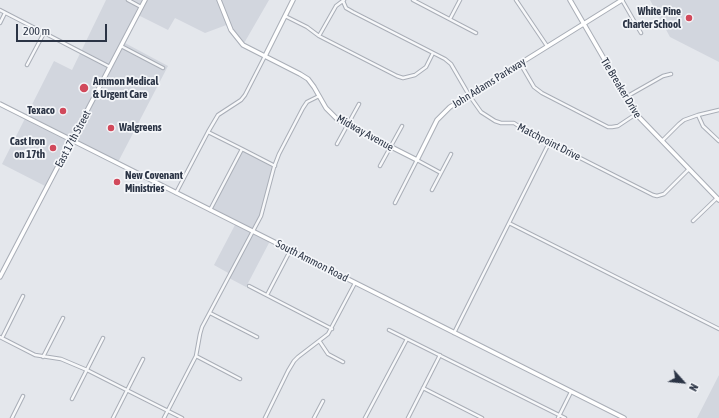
<!DOCTYPE html>
<html>
<head>
<meta charset="utf-8">
<style>
	body { margin:0 }
	#map { position:relative; width:719px; height:418px; overflow:hidden; background:#e4e7ec; font-family:"Asap Condensed",sans-serif }
	canvas { display:block }
	.north { position:absolute; left:663px; top:362px; width:40px; height:40px; -webkit-text-stroke:3px #f4f6f9; paint-order:stroke; rotate:117deg; font-size:11px; font-weight:700; line-height:16px; text-align:center; color:#2b3445 }
	.north::after { content:''; display:block; margin:auto; width:14px; height:18px; background:#2b3445; clip-path:polygon(50% 0,100% 100%,50% 72%,0 100%) }
	.scale { position:absolute; left:16px; top:24px; width:91px; height:18px; box-sizing:border-box; border:2px solid #2b3445; border-top:0; padding-left:5px; font-size:12px; line-height:14px; white-space:nowrap; color:#2b3445; -webkit-text-stroke:3px #f4f6f9; paint-order:stroke }
</style>
</head>
<body>
<div id="map">
<canvas width="719" height="418"></canvas>
<div class="north">N</div>
<div class="scale">200 m</div>
</div>
<script>
const ctx = document.querySelector('canvas').getContext('2d');
ctx.lineJoin = 'round';
function fillPath(path, color) {
  ctx.fillStyle = color;
  ctx.fill(path, 'evenodd');
}
function shape(rows) {
  const path = new Path2D();
  for (const r of rows) {
    path.moveTo(r[0], r[1]);
    for (let i = 2; i < r.length; i += 2) path.lineTo(r[i], r[i + 1]);
  }
  return path;
}
function strokePath(path, color, width, dash) {
  ctx.strokeStyle = color;
  ctx.lineWidth = width;
  ctx.lineCap = dash ? 'butt' : 'round';
  ctx.setLineDash(dash || []);
  ctx.stroke(path);
}
function label(font, color, halo, rows, align = 'center') {
  ctx.font = font + ' "Asap Condensed",sans-serif';
  ctx.lineWidth = 3.5;
  ctx.setLineDash([]);
  ctx.textBaseline = 'middle';
  ctx.strokeStyle = halo;
  ctx.fillStyle = color;
  for (const [text, x, y, turn = 0] of rows) {
    ctx.save();
    ctx.translate(x, y);
    ctx.rotate((+turn || 0) * Math.PI / 180);
    ctx.textAlign = isNaN(turn) ? turn : align;
    if (halo) ctx.strokeText(text, 0, 0);
    ctx.fillText(text, 0, 0);
    ctx.restore();
  }
}
fillPath(shape([
	[106,0,269,0,243,45,229,24,205,33,175,18,168,30,138,15,123,42,168,66,117,164,72,141,47,187,2,164,54,61,72,70],
	[650,0,719,0,719,62,670,37],
	[242,147,275,165,261,216,253,232,270,241,246,287,229,278,230,274,214,265,236,223,210,210],
	[719,375,719,418,697,418]
]), '#d2d6de');
const street = shape([
	[128,0,141,7],
	[413,0,476,33],
	[516,0,547,46],
	[622,0,641,33],
	[343,1,346,8,353,12,445,59,451,64,469,95,481,112,495,121,501,123,514,123,523,129,653,195,657,196,664,194,689,169],
	[0,10,110,67],
	[285,16,307,27,319,36,397,76,403,78,415,75,426,67,433,53],
	[450,19,460,0],
	[0,23,5,13],
	[319,36,336,6,344,0],
	[121,46,163,68],
	[520,63,534,87,542,93,608,127,612,127,618,126,636,114],
	[27,65,44,33],
	[626,97,663,76,671,74],
	[698,115,703,126,719,141],
	[662,141,679,124,684,120,698,115,719,110],
	[337,144,359,104],
	[242,149,208,132,218,115,241,100,245,95,265,56],
	[380,166,402,126],
	[432,190,451,154],
	[176,193,208,132],
	[395,203,417,160,441,173],
	[210,210,242,149,275,166],
	[693,221,717,198],
	[509,223,719,329],
	[249,286,332,329],
	[267,295,290,251],
	[210,313,257,337],
	[389,330,565,418],
	[454,333,549,143],
	[0,337,35,355,61,359,87,370,182,418],
	[2,338,23,296],
	[320,342,328,354,343,362],
	[196,356,240,379],
	[43,357,63,318],
	[423,388,482,418],
	[72,399,103,338],
	[12,418,23,396],
	[113,418,143,359],
	[164,418,196,356,200,334,202,327,261,216,274,167,279,154,303,108,307,102,319,96],
	[265,418,288,371,294,361,298,357,328,334,355,283],
	[314,418,323,401],
	[365,418,407,339],
	[408,418,440,355],
	[558,418,571,392]
]);
const secondary = shape([
	[219,0,231,30,243,45,300,74,308,79,314,87,326,108,338,120,417,160,437,120,450,107,622,0],
	[570,0,636,114,719,200],
	[265,56,293,0],
	[0,104,624,418],
	[0,277,145,0]
]);
strokePath(street, '#a9aeb7', 4.5);
strokePath(secondary, '#a9aeb7', 5.5);
strokePath(street, '#f7f8fa', 2.5);
strokePath(secondary, '#fff', 3.5);
for (const [x, y, r, color] of [
	[689,18,4,"#d1495b"],
	[84,88,5,"#d1495b"],
	[63,111,4,"#d1495b"],
	[111,128,4,"#d1495b"],
	[53,148,4,"#d1495b"],
	[117,182,4,"#d1495b"]
]) {
  const dot = new Path2D();
  dot.arc(x, y, r, 0, 2 * Math.PI);
  ctx.fillStyle = color;
  ctx.fill(dot);
  strokePath(dot, '#f4f6f9', 1.5);
}
label('bold 11px', '#2b3445', '#f4f6f9', [
	["White Pine",681,12],
	["Charter School",681,25],
	["Ammon Medical",93,82,"left"],
	["& Urgent Care",93,95,"left"],
	["Texaco",55,111],
	["Walgreens",119,128,"left"],
	["Cast Iron",45,142],
	["on 17th",45,155],
	["New Covenant",125,176,"left"],
	["Ministries",125,189,"left"]
], 'right');
label('11px', '#2b3445', '#f4f6f9', [
	["John Adams Parkway",489,83,-32],
	["Tie Breaker Drive",621,88,59],
	["Midway Avenue",365,133,29],
	["East 17th Street",73,139,-62],
	["Matchpoint Drive",549,142,27],
	["South Ammon Road",312,261,27]
]);
</script>
</body>
</html>
